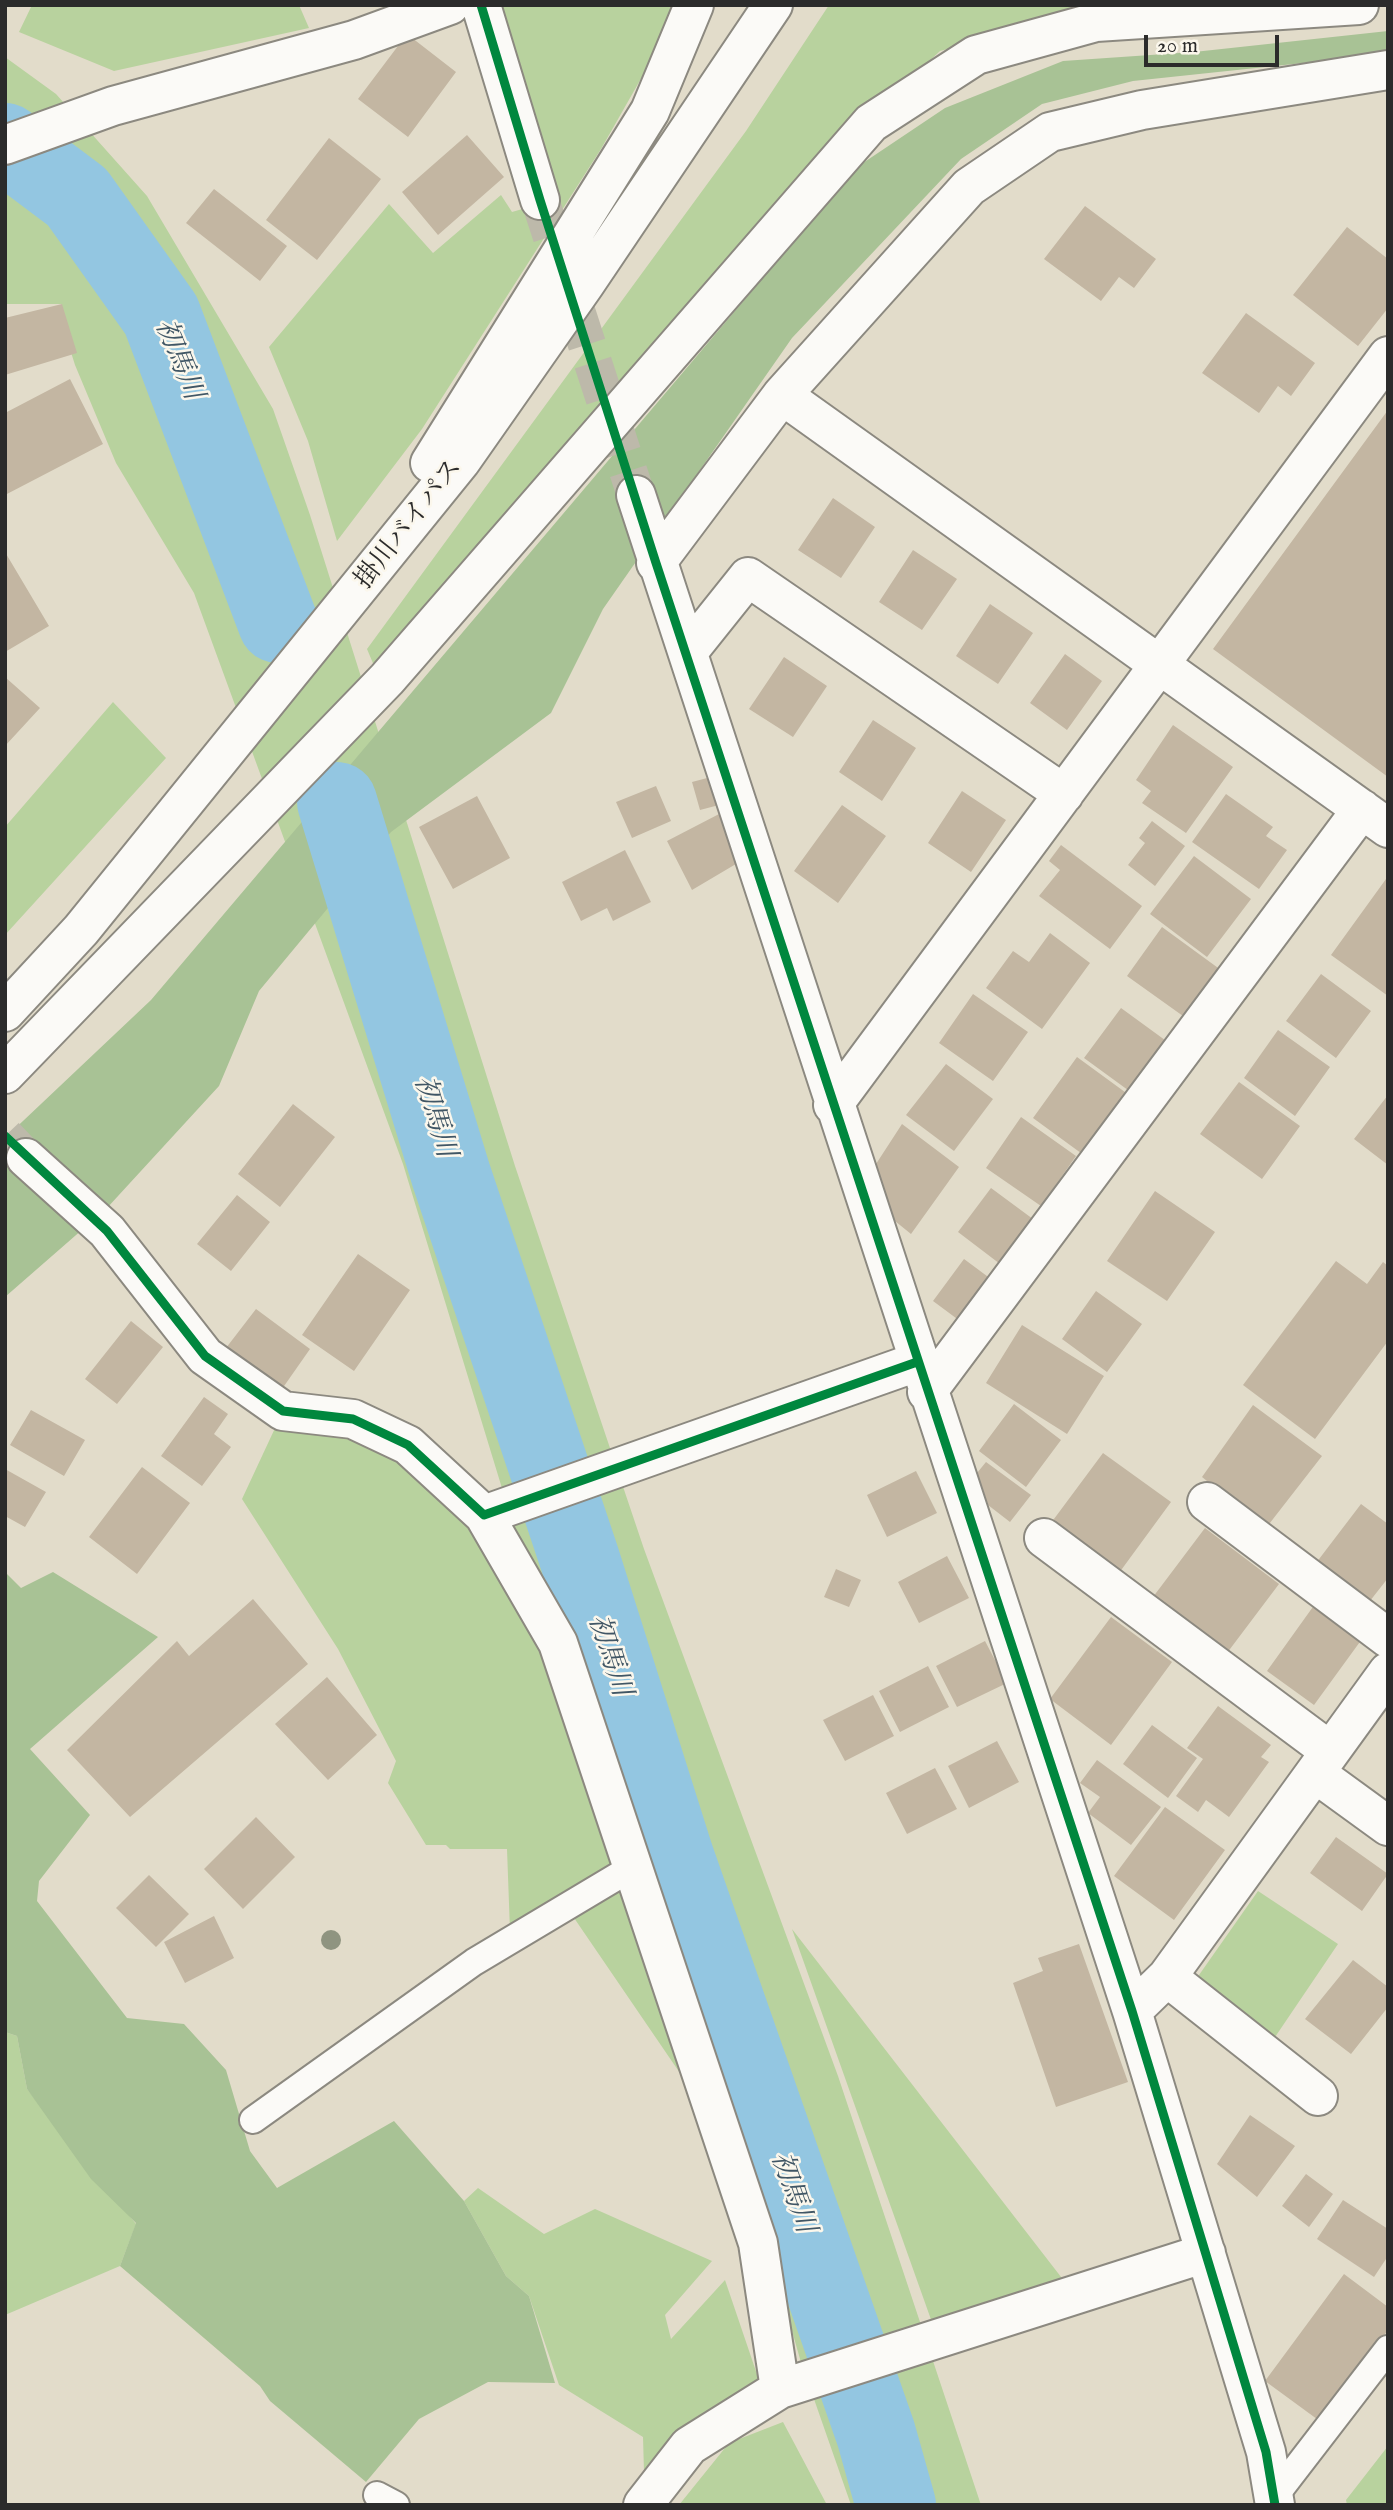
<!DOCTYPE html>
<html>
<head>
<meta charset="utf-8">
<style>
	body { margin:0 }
	#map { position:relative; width:1393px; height:2510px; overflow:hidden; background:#e2dcca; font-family:"IM FELL English",serif }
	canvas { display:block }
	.frame { position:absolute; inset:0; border:7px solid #2b2b2b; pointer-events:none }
	.scale { position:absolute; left:1144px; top:35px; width:135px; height:32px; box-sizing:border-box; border:4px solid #2b2b2b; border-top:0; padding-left:9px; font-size:21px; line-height:24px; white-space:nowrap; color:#2b2b2b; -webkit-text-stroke:5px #fbf7ec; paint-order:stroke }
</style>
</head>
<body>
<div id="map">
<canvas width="1393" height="2510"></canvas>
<div class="frame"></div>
<div class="scale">20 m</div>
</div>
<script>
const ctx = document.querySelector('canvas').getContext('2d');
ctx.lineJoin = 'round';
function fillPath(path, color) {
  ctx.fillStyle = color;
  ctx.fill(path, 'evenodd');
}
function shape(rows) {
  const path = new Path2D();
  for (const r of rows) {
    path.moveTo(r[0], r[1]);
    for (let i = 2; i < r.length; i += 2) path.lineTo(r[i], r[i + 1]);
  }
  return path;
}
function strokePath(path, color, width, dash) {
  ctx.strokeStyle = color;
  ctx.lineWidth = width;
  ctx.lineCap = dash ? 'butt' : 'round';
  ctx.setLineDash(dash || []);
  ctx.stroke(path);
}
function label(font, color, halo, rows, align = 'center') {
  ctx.font = font + ' "IM FELL English","Noto Serif JP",serif';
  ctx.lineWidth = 5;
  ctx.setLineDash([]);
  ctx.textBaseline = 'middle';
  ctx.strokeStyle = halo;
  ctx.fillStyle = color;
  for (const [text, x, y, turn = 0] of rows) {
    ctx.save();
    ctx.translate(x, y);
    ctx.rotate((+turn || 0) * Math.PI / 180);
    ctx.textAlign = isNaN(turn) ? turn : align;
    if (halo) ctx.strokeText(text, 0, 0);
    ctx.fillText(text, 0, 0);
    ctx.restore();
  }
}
fillPath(shape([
	[32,5,299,5,309,28,114,71,19,32],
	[484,5,672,5,651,61,601,149,422,429,337,541,308,441,269,347,389,204,433,253,501,195,512,212,550,201],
	[829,5,1113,5,940,51,762,219,375,668,367,649,746,131],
	[5,57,56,94,147,196,273,409,310,515,515,1166,644,1549,838,2076,981,2505,851,2505,800,2359,772,2260,684,2079,570,1912,510,1931,507,1849,450,1849,446,1845,426,1845,388,1783,396,1761,338,1649,242,1499,283,1411,386,1434,512,1521,403,1164,194,593,116,463,75,365,59,314,62,304,5,304],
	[113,702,166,758,5,935,5,827],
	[1258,1891,1338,1944,1271,2043,1192,1985],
	[792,1929,1068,2286,934,2328],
	[5,2032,17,2036,27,2089,136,2224,120,2266,5,2315],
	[478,2188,544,2234,595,2209,712,2261,665,2315,671,2339,725,2280,763,2392,697,2418,644,2472,643,2437,559,2385,529,2296,506,2276,464,2201],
	[783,2422,827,2505,679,2505,729,2443],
	[1388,2446,1388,2505,1347,2505,1346,2500]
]), '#b8d29e');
fillPath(shape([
	[1388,31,1388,54,1133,81,1042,104,961,159,792,338,603,609,551,713,391,832,259,991,219,1086,107,1208,5,1297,5,1138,151,1000,857,167,945,108,1063,61,1194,52],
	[5,1572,21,1588,53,1572,158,1637,30,1749,90,1815,39,1881,37,1901,127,2018,184,2024,226,2070,250,2151,277,2188,394,2121,464,2201,506,2276,529,2296,555,2383,488,2382,419,2419,366,2482,270,2401,260,2386,120,2266,136,2223,91,2179,27,2089,17,2036,5,2032]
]), '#a8c295');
strokePath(shape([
	[5,143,77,197,161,315,278,623],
	[337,802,451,1175,580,1560,674,1857,876,2434,896,2505]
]), '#93c6e1', 80);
fillPath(shape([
	[407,34,456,72,408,137,358,99],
	[467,135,504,177,438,235,402,192],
	[329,138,381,179,317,260,266,220],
	[214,189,287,246,260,281,186,223],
	[1085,206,1156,259,1134,288,1119,277,1101,301,1044,259],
	[1347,227,1388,259,1388,308,1358,346,1293,295],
	[62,304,77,353,5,375,5,318],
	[1246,313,1315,363,1291,396,1278,386,1259,413,1202,373],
	[70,379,103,444,5,495,5,413],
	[1388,410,1388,777,1213,649],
	[833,498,875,527,841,578,798,550],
	[913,550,957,579,922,630,879,602],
	[5,552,49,626,5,652],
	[990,604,1033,633,998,684,956,656],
	[1065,654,1102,681,1067,730,1030,703],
	[784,657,827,686,793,737,749,709],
	[5,677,40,708,5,746],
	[873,720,916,748,882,801,839,772],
	[1173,725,1233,767,1186,833,1142,803,1151,791,1136,780],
	[711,777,719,805,700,810,692,782],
	[656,786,671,821,632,838,616,802],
	[962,791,1006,820,971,872,928,843],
	[1226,794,1273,827,1266,836,1287,850,1259,889,1192,842],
	[477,796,510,858,453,889,419,827],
	[842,805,886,836,838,903,794,871],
	[721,813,741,861,692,890,667,841],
	[1152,821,1185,846,1155,886,1128,865,1145,843,1139,838],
	[1061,845,1142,906,1110,949,1039,896,1060,870,1049,861],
	[625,850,651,902,613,921,607,908,581,921,562,882],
	[1194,856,1251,899,1207,957,1150,914],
	[1386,879,1388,881,1388,996,1331,955],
	[1162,927,1225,973,1190,1021,1127,976],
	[1050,933,1090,963,1042,1029,986,988,1013,951,1029,962],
	[1321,974,1371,1011,1336,1058,1286,1021],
	[973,994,1028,1032,993,1081,939,1043],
	[1121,1008,1169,1043,1132,1093,1084,1058],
	[1278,1030,1330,1067,1295,1116,1244,1078],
	[1077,1057,1129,1095,1085,1156,1033,1118],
	[946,1064,993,1099,954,1151,906,1115],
	[1239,1082,1300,1126,1262,1179,1200,1134],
	[1388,1095,1388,1165,1354,1139],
	[293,1104,335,1137,280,1207,238,1174],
	[1021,1117,1076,1156,1041,1206,986,1168],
	[902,1124,959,1167,911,1234,890,1217,876,1164],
	[991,1188,1037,1222,1004,1267,958,1232],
	[1155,1191,1215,1232,1167,1301,1107,1261],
	[237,1195,270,1222,231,1271,197,1244],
	[358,1254,410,1290,354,1371,302,1335],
	[964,1259,995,1282,964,1324,933,1301],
	[1336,1261,1367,1284,1383,1262,1388,1266,1388,1341,1315,1439,1243,1385],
	[1096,1291,1142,1324,1107,1372,1062,1339],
	[256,1309,310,1349,282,1389,226,1348],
	[131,1321,163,1347,117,1404,85,1379],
	[1022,1325,1104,1376,1067,1434,986,1383],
	[204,1397,228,1414,214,1434,231,1447,202,1486,161,1456],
	[1014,1404,1061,1440,1026,1487,979,1451],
	[1253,1405,1322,1456,1266,1528,1202,1477],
	[31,1410,85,1440,64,1476,10,1445],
	[1103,1453,1171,1502,1119,1573,1051,1523],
	[986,1462,1031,1495,1010,1522,988,1505,977,1473],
	[142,1467,190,1503,137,1574,89,1537],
	[5,1469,46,1492,25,1527,5,1516],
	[916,1471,937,1513,887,1537,867,1495],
	[1361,1504,1388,1524,1388,1578,1366,1606,1313,1567],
	[1205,1528,1279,1584,1227,1653,1153,1597],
	[947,1556,969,1598,919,1623,898,1582],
	[836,1569,861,1580,849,1607,824,1597],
	[253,1599,308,1664,130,1817,67,1750,177,1641,189,1656],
	[1315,1604,1362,1639,1314,1705,1267,1671],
	[1111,1617,1172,1662,1111,1745,1050,1699],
	[985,1641,1007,1683,957,1707,936,1666],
	[928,1666,949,1707,900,1732,879,1691],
	[327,1677,377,1735,328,1780,275,1724],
	[873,1695,894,1736,845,1761,823,1720],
	[1218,1706,1271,1745,1261,1757,1269,1762,1229,1817,1206,1800,1198,1812,1176,1796,1203,1759,1187,1748],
	[1152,1725,1197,1758,1168,1798,1123,1764],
	[997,1741,1019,1782,969,1808,948,1766],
	[1097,1760,1161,1807,1131,1845,1088,1813,1100,1797,1080,1783],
	[935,1768,957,1809,907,1834,886,1793],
	[1165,1807,1225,1850,1174,1920,1114,1876],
	[256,1817,295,1857,243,1909,204,1869],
	[1336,1837,1388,1874,1362,1911,1310,1873],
	[149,1875,189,1914,156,1947,116,1908],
	[214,1916,234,1958,185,1983,164,1942],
	[1079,1944,1128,2082,1056,2107,1013,1983,1043,1971,1038,1958],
	[1353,1960,1388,1987,1388,2007,1351,2054,1305,2019],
	[1250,2115,1295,2146,1257,2197,1217,2164],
	[1306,2174,1333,2194,1309,2227,1282,2206],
	[1343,2200,1388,2229,1388,2256,1374,2277,1317,2239],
	[1344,2274,1388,2307,1388,2330,1321,2422,1265,2381]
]), '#c3b6a2');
strokePath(shape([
	[540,200,636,495],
	[5,1136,26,1158]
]), '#bdb9aa', 38, [38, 19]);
const lane = shape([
	[253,2120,474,1962,633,1867],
	[377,2495,396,2505],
	[1274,2497,1388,2349]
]);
const street = shape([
	[481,5,540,200],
	[5,145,113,106,354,40,450,5],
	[782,395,1388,828],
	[636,495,1132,2011,1266,2452,1275,2505],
	[656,563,782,395,969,187,1050,132,1142,110,1388,70],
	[688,652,748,577,1064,794],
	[833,1105,1388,356],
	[26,1158,107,1231,205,1356,283,1411,353,1419,408,1445,484,1515,917,1362],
	[927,1392,1362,809],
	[1207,1502,1388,1638],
	[484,1515,558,1643,758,2243,780,2389],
	[1044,1538,1330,1751],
	[1315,1773,1388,1826],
	[1167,1977,1318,2096],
	[1132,2011,1167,1977,1388,1672],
	[643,2505,689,2446,780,2389,1206,2253]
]);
const highway = shape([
	[430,463,650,111,694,5],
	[5,1012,81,930,461,461,585,284,773,5],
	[5,1074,387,679,871,123,976,55,1096,22,1359,5]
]);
strokePath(lane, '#8c8980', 30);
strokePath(street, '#8c8980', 42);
strokePath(highway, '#8c8980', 42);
strokePath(lane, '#fbfaf7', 26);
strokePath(street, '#fbfaf7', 38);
strokePath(highway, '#fbfaf7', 38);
strokePath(shape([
	[481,5,540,200,656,563,1132,2011,1266,2452,1275,2505],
	[5,1136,107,1231,205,1356,283,1411,353,1419,408,1445,484,1515,917,1362]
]), '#00873e', 9);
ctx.fillStyle = '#8f9480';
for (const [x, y] of [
	[331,1940]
]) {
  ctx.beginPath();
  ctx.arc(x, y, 10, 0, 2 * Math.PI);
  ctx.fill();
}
label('26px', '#2b2b2b', '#fbf7ec', [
	["掛川バイパス",410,525,-52]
]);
label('italic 28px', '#405665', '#fbf7ec', [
	["初馬川",177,360,68],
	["初馬川",433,1117,73],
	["初馬川",608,1656,72],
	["初馬川",791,2193,71]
]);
</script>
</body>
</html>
